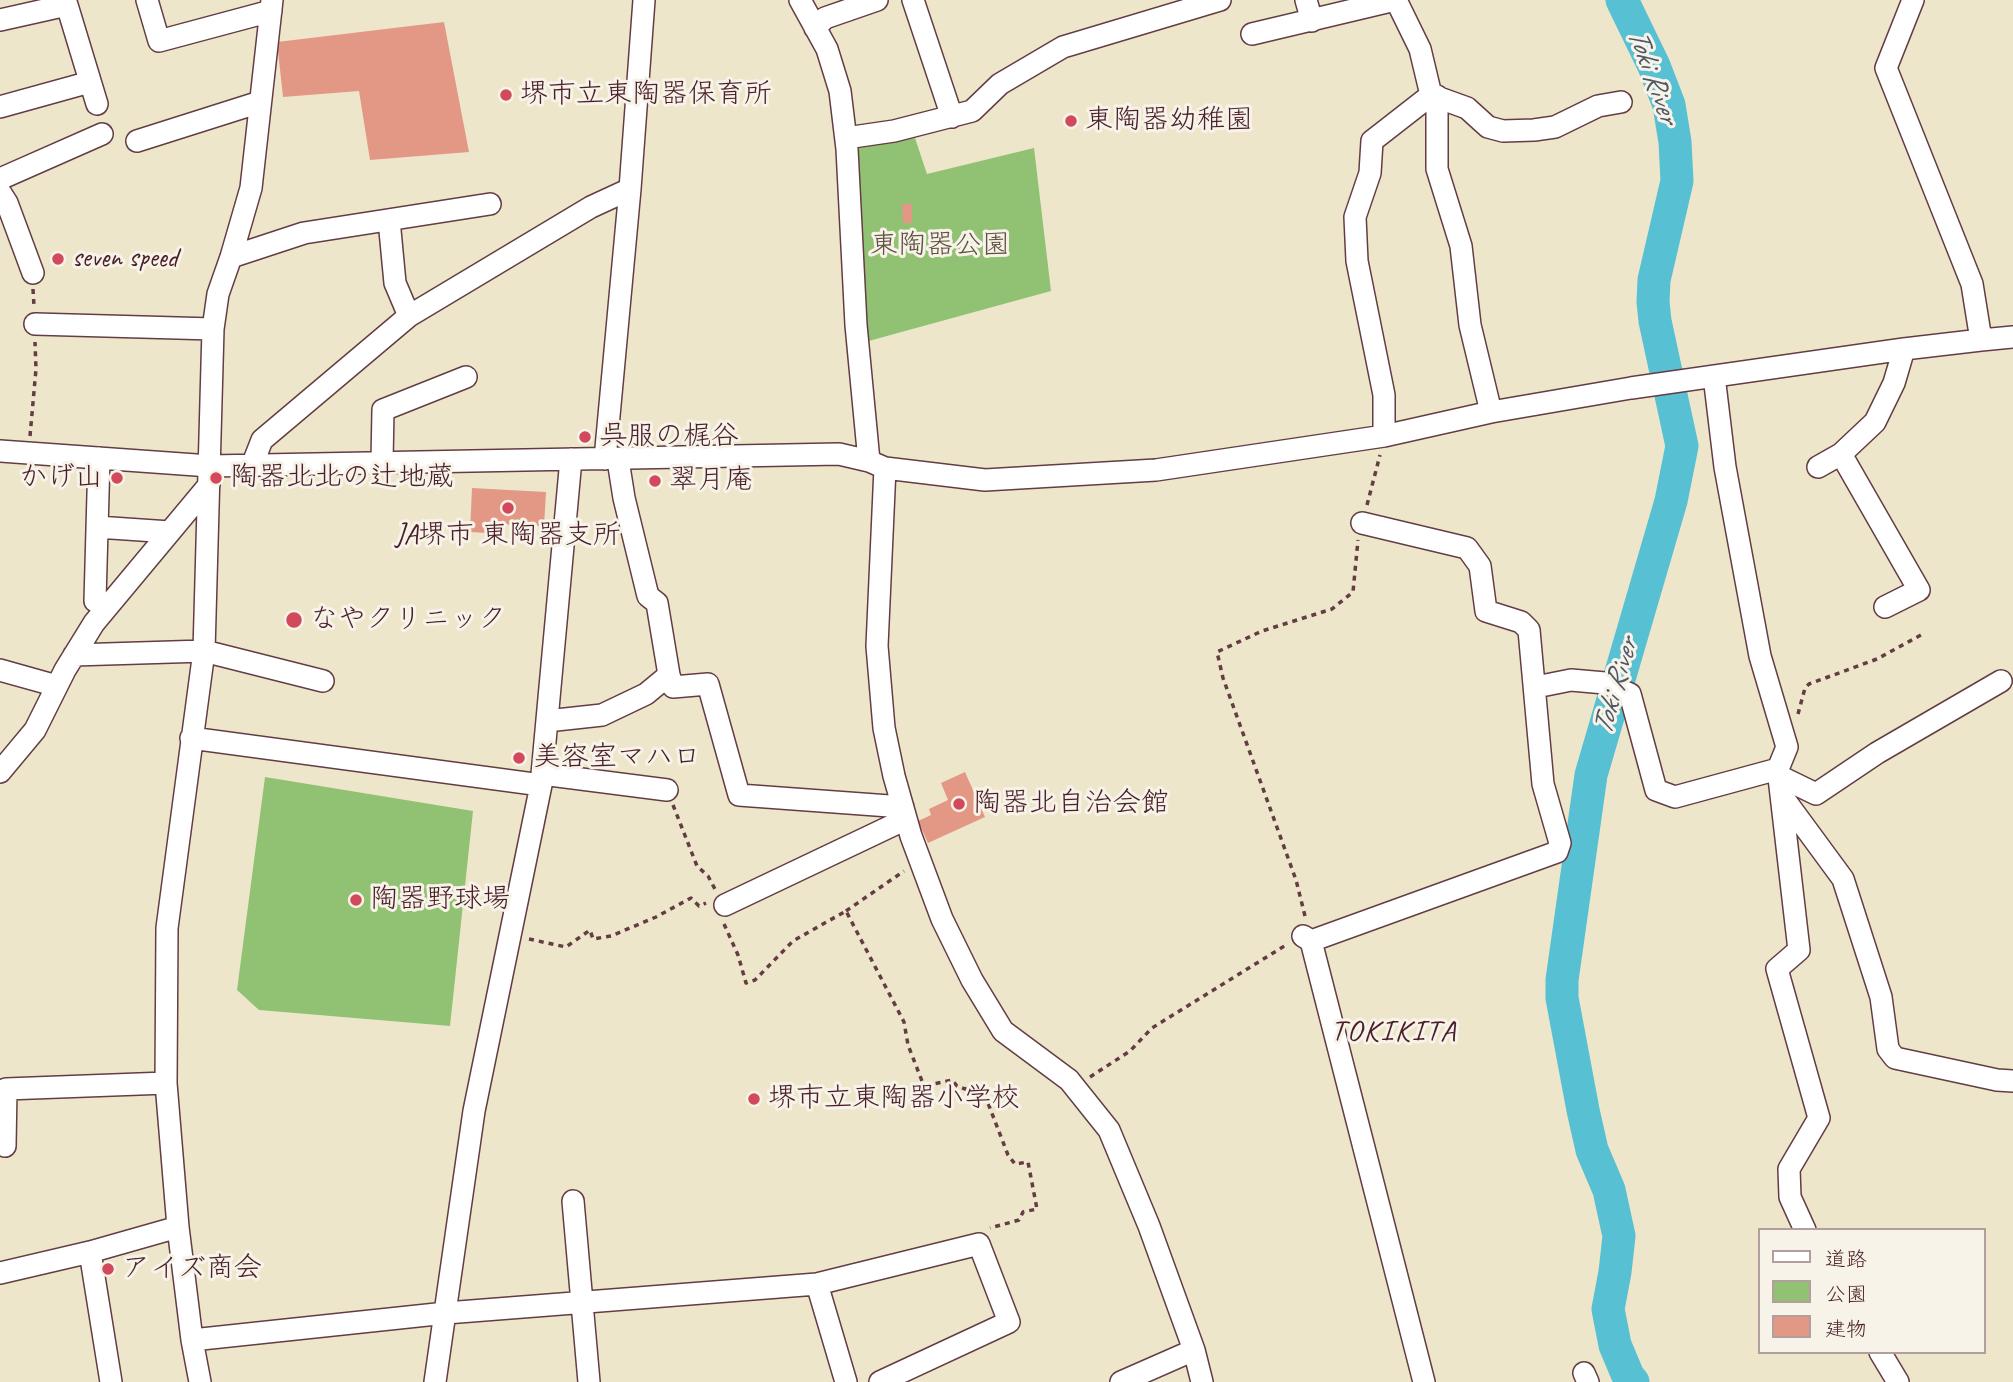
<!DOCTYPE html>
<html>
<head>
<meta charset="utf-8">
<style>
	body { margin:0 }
	#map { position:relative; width:2013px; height:1382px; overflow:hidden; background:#eee6cb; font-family:Caveat,"Klee One",sans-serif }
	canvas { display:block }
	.legend { position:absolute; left:1758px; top:1228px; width:228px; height:126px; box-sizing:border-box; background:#f7f3e8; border:2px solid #b29e9c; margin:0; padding:9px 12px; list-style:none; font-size:21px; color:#4a1f2b }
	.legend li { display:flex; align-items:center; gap:14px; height:35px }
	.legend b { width:35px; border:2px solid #b29e9c }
</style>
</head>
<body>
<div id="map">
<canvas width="2013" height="1382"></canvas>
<ul class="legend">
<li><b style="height:9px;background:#fff"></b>道路</li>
<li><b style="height:19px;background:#91c273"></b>公園</li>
<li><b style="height:19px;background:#e39886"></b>建物</li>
</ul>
</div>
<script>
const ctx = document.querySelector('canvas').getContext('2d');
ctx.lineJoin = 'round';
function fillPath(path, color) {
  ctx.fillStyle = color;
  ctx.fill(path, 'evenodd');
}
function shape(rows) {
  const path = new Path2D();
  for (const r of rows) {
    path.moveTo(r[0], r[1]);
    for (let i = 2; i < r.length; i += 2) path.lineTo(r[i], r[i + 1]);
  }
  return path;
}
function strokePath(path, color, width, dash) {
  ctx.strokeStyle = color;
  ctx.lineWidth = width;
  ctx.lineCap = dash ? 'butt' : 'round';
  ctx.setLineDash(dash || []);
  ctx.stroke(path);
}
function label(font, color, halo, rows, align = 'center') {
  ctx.font = font + ' Caveat,"Klee One",sans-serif';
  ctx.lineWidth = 6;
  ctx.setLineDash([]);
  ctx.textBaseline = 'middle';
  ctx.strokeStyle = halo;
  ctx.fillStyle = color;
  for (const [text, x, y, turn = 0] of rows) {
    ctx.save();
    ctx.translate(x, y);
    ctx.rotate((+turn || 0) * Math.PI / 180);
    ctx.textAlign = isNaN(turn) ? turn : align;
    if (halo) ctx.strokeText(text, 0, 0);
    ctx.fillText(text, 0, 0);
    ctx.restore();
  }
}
fillPath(shape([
	[915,138,927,174,1034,148,1051,291,865,342,853,150,859,146],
	[265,777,473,811,450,1026,259,1010,237,990]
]), '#91c273');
strokePath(shape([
	[1622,0,1654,66,1669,105,1675,142,1677,181,1654,280,1653,302,1655,321,1682,446,1671,501,1591,775,1562,980,1562,998,1583,1110,1592,1150,1609,1190,1619,1236,1615,1272,1608,1309,1615,1345,1628,1376,1633,1382]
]), '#57c0d3', 33);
fillPath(shape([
	[444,22,469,152,370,160,359,91,283,97,277,42],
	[902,204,912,204,912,223,903,223],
	[472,488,546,492,544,526,500,524,500,529,493,529,493,537,487,537,487,533,470,532],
	[965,772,985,817,928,843,918,821,931,815,929,809,948,800,941,783]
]), '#e39886');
const minor = shape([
	[147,0,159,41,271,11],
	[800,0,827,49,840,91,847,149,856,325,869,461],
	[913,0,952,117],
	[1306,0,1312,21],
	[0,20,67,5,97,104],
	[815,28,825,18,877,0],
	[1252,34,1395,0],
	[1431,95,1467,108,1488,127,1503,131,1534,130,1555,127,1598,106,1621,102],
	[1437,96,1437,169,1461,246,1470,325,1491,412],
	[0,107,90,82],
	[846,138,894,131,972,111,1000,84,1063,47,1220,0],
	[137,141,260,102],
	[0,179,102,134],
	[0,192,7,203,33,273],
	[389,220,395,283,409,316],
	[231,257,304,233,490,204],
	[35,324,213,329],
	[1981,340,2013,337],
	[1714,376,1725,467,1760,656,1787,747,1778,769,1799,950,1777,969,1819,1118,1789,1169,1790,1197,1805,1230],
	[1384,436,1384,395,1357,261,1355,217,1370,173,1372,141,1431,95,1420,49,1396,0],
	[0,451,210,466,839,454,869,461,885,468,985,480,1156,470,1384,436,1491,412,1631,388,1904,349,1981,340,1972,284,1886,68,1913,0],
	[1841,454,1919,590,1885,607],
	[605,459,630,189,644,0],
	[382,461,383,410,466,377],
	[253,463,262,440,409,316,591,207,630,189],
	[1818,467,1841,454,1875,422,1894,383,1904,349],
	[885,468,877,646,884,728,894,776,911,836,942,919,972,980,1003,1031,1069,1080,1109,1130,1149,1226,1194,1350,1202,1382],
	[97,527,170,532],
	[95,601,99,458],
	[74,655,204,651,323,681],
	[0,670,57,686],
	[669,675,673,687,708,684,739,795,903,807],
	[1536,687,1571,680,1605,683,1630,694,1656,790,1675,797,1778,769],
	[547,721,602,715,646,694,669,675,657,603,648,596,624,498,618,460],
	[191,738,541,785],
	[0,772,35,730,65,670,94,623,209,485],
	[542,774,667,790],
	[1779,776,1816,794,1877,753,2001,681],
	[1782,796,1843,879,1881,997,1888,1049,1895,1058,1997,1080,2013,1081],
	[725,905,906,819],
	[1303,936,1311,941,1424,1382],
	[1311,941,1557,852,1560,843,1543,784,1529,630,1521,622,1486,611,1480,566,1467,548,1362,523],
	[5,1146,6,1089,166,1083],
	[573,1201,589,1382],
	[90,1252,111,1382],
	[0,1273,90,1252,178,1227],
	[817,1284,979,1244,1009,1322,880,1382],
	[192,1340,446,1313,817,1284,846,1382],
	[1880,1352,1898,1382],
	[1584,1373,1588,1382],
	[200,1382,192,1340,178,1227,166,1083,167,928,204,651,213,329,218,294,231,257,251,188,272,0],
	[435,1382,474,1111,541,785,571,459],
	[1121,1382,1194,1350]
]);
strokePath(minor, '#633d43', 24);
strokePath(shape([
	[33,289,34,306],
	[30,436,36,369,35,342],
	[1367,505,1380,455],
	[1798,714,1805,688,1809,684,1877,659,1921,635],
	[673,805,697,866,708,876,716,891],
	[846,911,904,871],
	[1305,916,1296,880,1223,678,1217,652,1262,631,1332,609,1353,592,1358,540],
	[724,924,738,955,746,983,755,980,793,941,846,911,904,1022,908,1045,922,1081,929,1085,952,1080,957,1086,965,1089,981,1085,1008,1155,1015,1164,1028,1162,1037,1209,1023,1212,1019,1220,990,1228],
	[529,939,566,947,590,930,593,939,611,936,656,917,691,898,699,906,706,903],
	[1090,1077,1130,1051,1152,1028,1286,945]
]), '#633d43', 3.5, [5, 5]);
strokePath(minor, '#fff', 21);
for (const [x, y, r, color] of [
	[506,95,7,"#d1495b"],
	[1071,121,7,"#d1495b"],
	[58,259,7,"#d1495b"],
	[585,437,7,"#d1495b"],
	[117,478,7,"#d1495b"],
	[216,478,7,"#d1495b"],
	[655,481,7,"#d1495b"],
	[508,508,7,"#d1495b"],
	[294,620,9,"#d1495b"],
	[519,758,7,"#d1495b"],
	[959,804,7,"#d1495b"],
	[356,900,7,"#d1495b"],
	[754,1099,7,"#d1495b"],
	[108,1269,7,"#d1495b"]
]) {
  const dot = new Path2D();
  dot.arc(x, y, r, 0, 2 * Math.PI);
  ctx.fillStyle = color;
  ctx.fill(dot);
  strokePath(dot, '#f7f3e8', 2.5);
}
label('28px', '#4a1f2b', '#f7f3e8', [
	["堺市立東陶器保育所",520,95],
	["東陶器幼稚園",1085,121],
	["seven speed",72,259],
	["呉服の梶谷",599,437],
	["かげ山",103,478,"right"],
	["陶器北北の辻地蔵",230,478],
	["翠月庵",669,481],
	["JA堺市 東陶器支所",508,536,"center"],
	["なやクリニック",310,620],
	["美容室マハロ",533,758],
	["陶器北自治会館",973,804],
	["陶器野球場",370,900],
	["堺市立東陶器小学校",768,1099],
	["アイズ商会",122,1269]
], 'left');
label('28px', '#5f5041', '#f7f3e8', [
	["東陶器公園",940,246]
]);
label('italic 30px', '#4f5766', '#f7f3e8', [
	["Toki River",1652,76,70],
	["Toki River",1616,687,-74]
]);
ctx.letterSpacing = '2px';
label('30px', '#4a1f2b', '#f7f3e8', [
	["TOKIKITA",1394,1032]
]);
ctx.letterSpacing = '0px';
</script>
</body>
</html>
